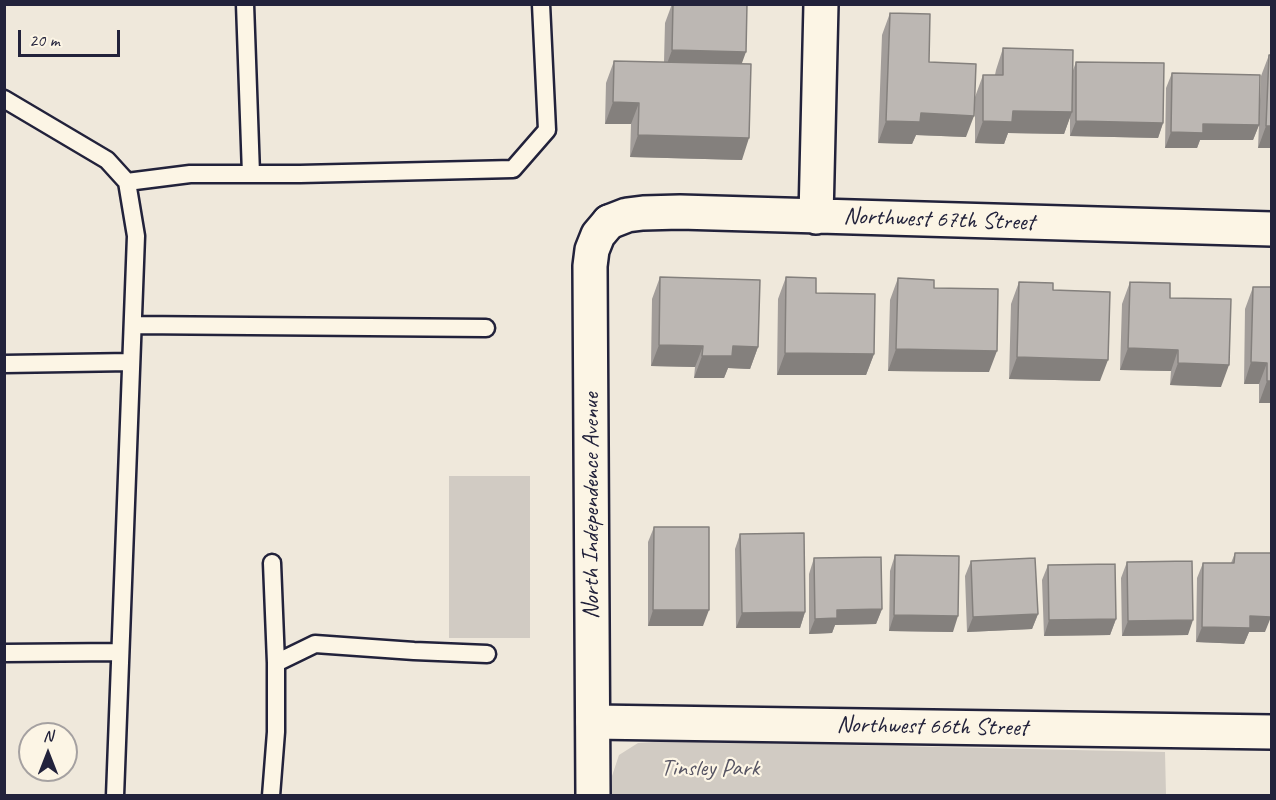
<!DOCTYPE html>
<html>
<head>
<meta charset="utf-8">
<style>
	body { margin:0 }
	#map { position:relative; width:1276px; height:800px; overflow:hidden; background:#efe8db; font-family:Caveat,sans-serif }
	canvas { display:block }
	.frame { position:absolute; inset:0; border:6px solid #22223b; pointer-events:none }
	.north { position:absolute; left:18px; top:722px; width:60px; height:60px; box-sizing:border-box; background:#fcf5e5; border:2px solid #a5a1a1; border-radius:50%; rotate:0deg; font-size:16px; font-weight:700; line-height:24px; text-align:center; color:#22223b }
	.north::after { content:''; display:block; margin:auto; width:21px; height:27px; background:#22223b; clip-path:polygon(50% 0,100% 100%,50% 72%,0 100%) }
	.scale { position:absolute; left:18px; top:30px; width:102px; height:27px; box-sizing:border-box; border:3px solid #22223b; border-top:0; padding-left:8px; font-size:18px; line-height:21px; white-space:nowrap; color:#22223b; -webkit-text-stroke:4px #fcf5e5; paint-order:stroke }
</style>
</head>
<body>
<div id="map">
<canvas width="1276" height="800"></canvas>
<div class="frame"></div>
<div class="north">N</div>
<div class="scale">20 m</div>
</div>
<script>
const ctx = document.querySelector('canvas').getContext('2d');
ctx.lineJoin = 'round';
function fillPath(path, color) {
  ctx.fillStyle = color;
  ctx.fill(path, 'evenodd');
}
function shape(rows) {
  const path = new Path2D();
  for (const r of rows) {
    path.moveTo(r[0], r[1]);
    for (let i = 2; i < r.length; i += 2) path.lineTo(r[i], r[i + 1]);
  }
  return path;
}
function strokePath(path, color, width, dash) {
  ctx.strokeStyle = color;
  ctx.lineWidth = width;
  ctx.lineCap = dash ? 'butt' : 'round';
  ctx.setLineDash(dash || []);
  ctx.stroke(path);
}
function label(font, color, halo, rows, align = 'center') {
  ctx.font = font + ' Caveat,sans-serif';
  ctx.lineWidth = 4.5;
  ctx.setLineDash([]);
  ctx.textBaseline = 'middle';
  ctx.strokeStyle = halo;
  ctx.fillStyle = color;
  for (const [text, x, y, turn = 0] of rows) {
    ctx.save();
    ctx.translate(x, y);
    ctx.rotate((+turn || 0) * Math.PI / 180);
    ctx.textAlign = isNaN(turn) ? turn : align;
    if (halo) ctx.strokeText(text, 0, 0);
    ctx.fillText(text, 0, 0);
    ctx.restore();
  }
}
fillPath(shape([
	[449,476,530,476,530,638,449,638],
	[668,741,1165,752,1166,795,610,795,612,776,619,755,638,743]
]), '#d1cbc3');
const service = shape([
	[245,4,251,174],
	[4,99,107,160,127,182,136,236,115,796],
	[127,182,190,174,300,174,513,169,547,130,541,4],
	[133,325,486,328],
	[4,364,131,362],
	[272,563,276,663],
	[4,653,120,652],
	[271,796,276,732,276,663,315,644,414,651,487,654]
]);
const minor = shape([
	[816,217,821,4],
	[609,222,627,215,643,213,680,212,1272,229],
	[593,722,1272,732]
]);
const tertiary = shape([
	[593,796,590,266,592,250,598,235,609,222]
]);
strokePath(service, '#22223b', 21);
strokePath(minor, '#22223b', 38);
strokePath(tertiary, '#22223b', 38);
strokePath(service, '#fcf5e5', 16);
strokePath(minor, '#fcf5e5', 33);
strokePath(tertiary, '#fcf5e5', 33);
fillPath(shape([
	[672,4,747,4,741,64,742,160,630,157,631,124,605,124,606,83,614,61,664,62,665,23],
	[890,13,929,62,966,137,916,135,912,144,878,143,882,35],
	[1003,48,1072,73,1076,62,1163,123,1158,138,1070,136,1070,117,1064,134,1008,133,1004,144,975,143,975,97,983,75,995,75,996,70],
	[1269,55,1272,148,1258,148,1261,76],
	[1172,73,1259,125,1253,140,1200,140,1197,148,1165,148,1166,88],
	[660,277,758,347,750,369,728,368,724,378,694,378,695,367,651,366,652,299],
	[786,277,816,293,874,354,866,375,777,375,778,299],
	[898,278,934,288,989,372,888,371,890,300],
	[1019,282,1053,290,1100,381,1009,379,1011,304],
	[1130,282,1170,298,1221,387,1170,385,1171,371,1120,370,1122,304],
	[1253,287,1272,287,1272,403,1259,403,1259,384,1244,384,1245,309],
	[654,527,703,626,648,626,648,542],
	[740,534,805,612,800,628,736,628,735,549],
	[1235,553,1265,632,1249,632,1244,644,1196,642,1197,578,1203,563,1231,563],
	[895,555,953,632,889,631,890,571],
	[814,558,882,609,876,624,835,625,832,633,809,634,809,574],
	[971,561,1038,614,1032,629,967,632,965,576],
	[1127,562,1188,635,1122,636,1121,578],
	[1048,565,1116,619,1110,635,1044,636,1042,580]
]), '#a29d9a');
fillPath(shape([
	[672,50,746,52,738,74,664,72],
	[613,102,639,103,631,124,605,124],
	[1013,111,1072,112,1064,134,1008,133,1004,144,975,143,983,121],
	[921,113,974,116,966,137,916,135,912,144,878,143,886,121],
	[1076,121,1163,123,1158,138,1070,136],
	[1203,124,1259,125,1253,140,1200,140,1197,148,1165,148,1171,132],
	[1266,126,1272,126,1272,148,1258,148],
	[638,135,749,138,742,160,630,157],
	[659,345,703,346,695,367,651,366],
	[733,346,758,347,750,369,728,368,724,378,694,378,702,356],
	[1128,348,1178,350,1171,371,1120,370],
	[896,349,997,351,989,372,888,371],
	[785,353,874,354,866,375,777,375],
	[1017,357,1108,360,1100,381,1009,379],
	[1251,362,1267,363,1259,384,1244,384],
	[1178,363,1229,365,1221,387,1170,385],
	[1267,381,1272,381,1272,403,1259,403],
	[882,609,876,624,835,625,832,633,809,634,815,619,837,610],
	[653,610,709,610,703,626,648,626],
	[805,612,800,628,736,628,742,613],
	[1038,614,1032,629,967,632,973,617],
	[894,615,958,616,953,632,889,631],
	[1250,616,1271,617,1265,632,1249,632,1244,644,1196,642,1202,627],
	[1116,619,1110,635,1044,636,1049,620],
	[1193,620,1188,635,1122,636,1128,621]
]), '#84807d');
const building = shape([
	[673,4,747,4,746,52,672,50,673,4],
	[890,13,930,14,929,62,976,64,974,116,921,113,920,122,886,121,890,13],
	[1003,48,1073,50,1072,112,1013,111,1012,122,983,121,983,75,1003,75,1003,48],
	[1269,55,1272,55,1272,126,1266,126,1269,55],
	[614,61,751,64,749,138,638,135,639,103,613,102,614,61],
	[1076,62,1164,63,1163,123,1076,121,1076,62],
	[1172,73,1260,75,1259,125,1203,124,1203,133,1171,132,1172,73],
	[660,277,760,280,758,347,733,346,732,356,702,356,703,346,659,345,660,277],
	[786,277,816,278,816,293,875,294,874,354,785,353,786,277],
	[898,278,934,280,934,288,998,289,997,351,896,349,898,278],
	[1019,282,1053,283,1053,290,1110,292,1108,360,1017,357,1019,282],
	[1130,282,1170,283,1170,298,1231,299,1229,365,1178,363,1178,350,1128,348,1130,282],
	[1253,287,1272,287,1272,381,1267,381,1267,363,1251,362,1253,287],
	[654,527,709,527,709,610,653,610,654,527],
	[804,533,805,612,742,613,740,534,804,533],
	[1235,553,1272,553,1271,617,1250,616,1250,628,1202,627,1203,563,1234,563,1235,553],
	[895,555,959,556,958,616,894,615,895,555],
	[881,557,882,609,837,610,837,618,815,619,814,558,881,557],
	[1035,558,1038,614,973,617,971,561,1035,558],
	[1192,561,1193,620,1128,621,1127,562,1192,561],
	[1115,564,1116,619,1049,620,1048,565,1115,564]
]);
fillPath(building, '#bcb7b3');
strokePath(building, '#84807d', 1.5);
label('24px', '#22223b', '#fcf5e5', [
	["Northwest 67th Street",939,220,2],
	["North Independence Avenue",592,506,-90],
	["Northwest 66th Street",932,727,1]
]);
label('24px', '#575564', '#fcf5e5', [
	["Tinsley Park",710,769]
]);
</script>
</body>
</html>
